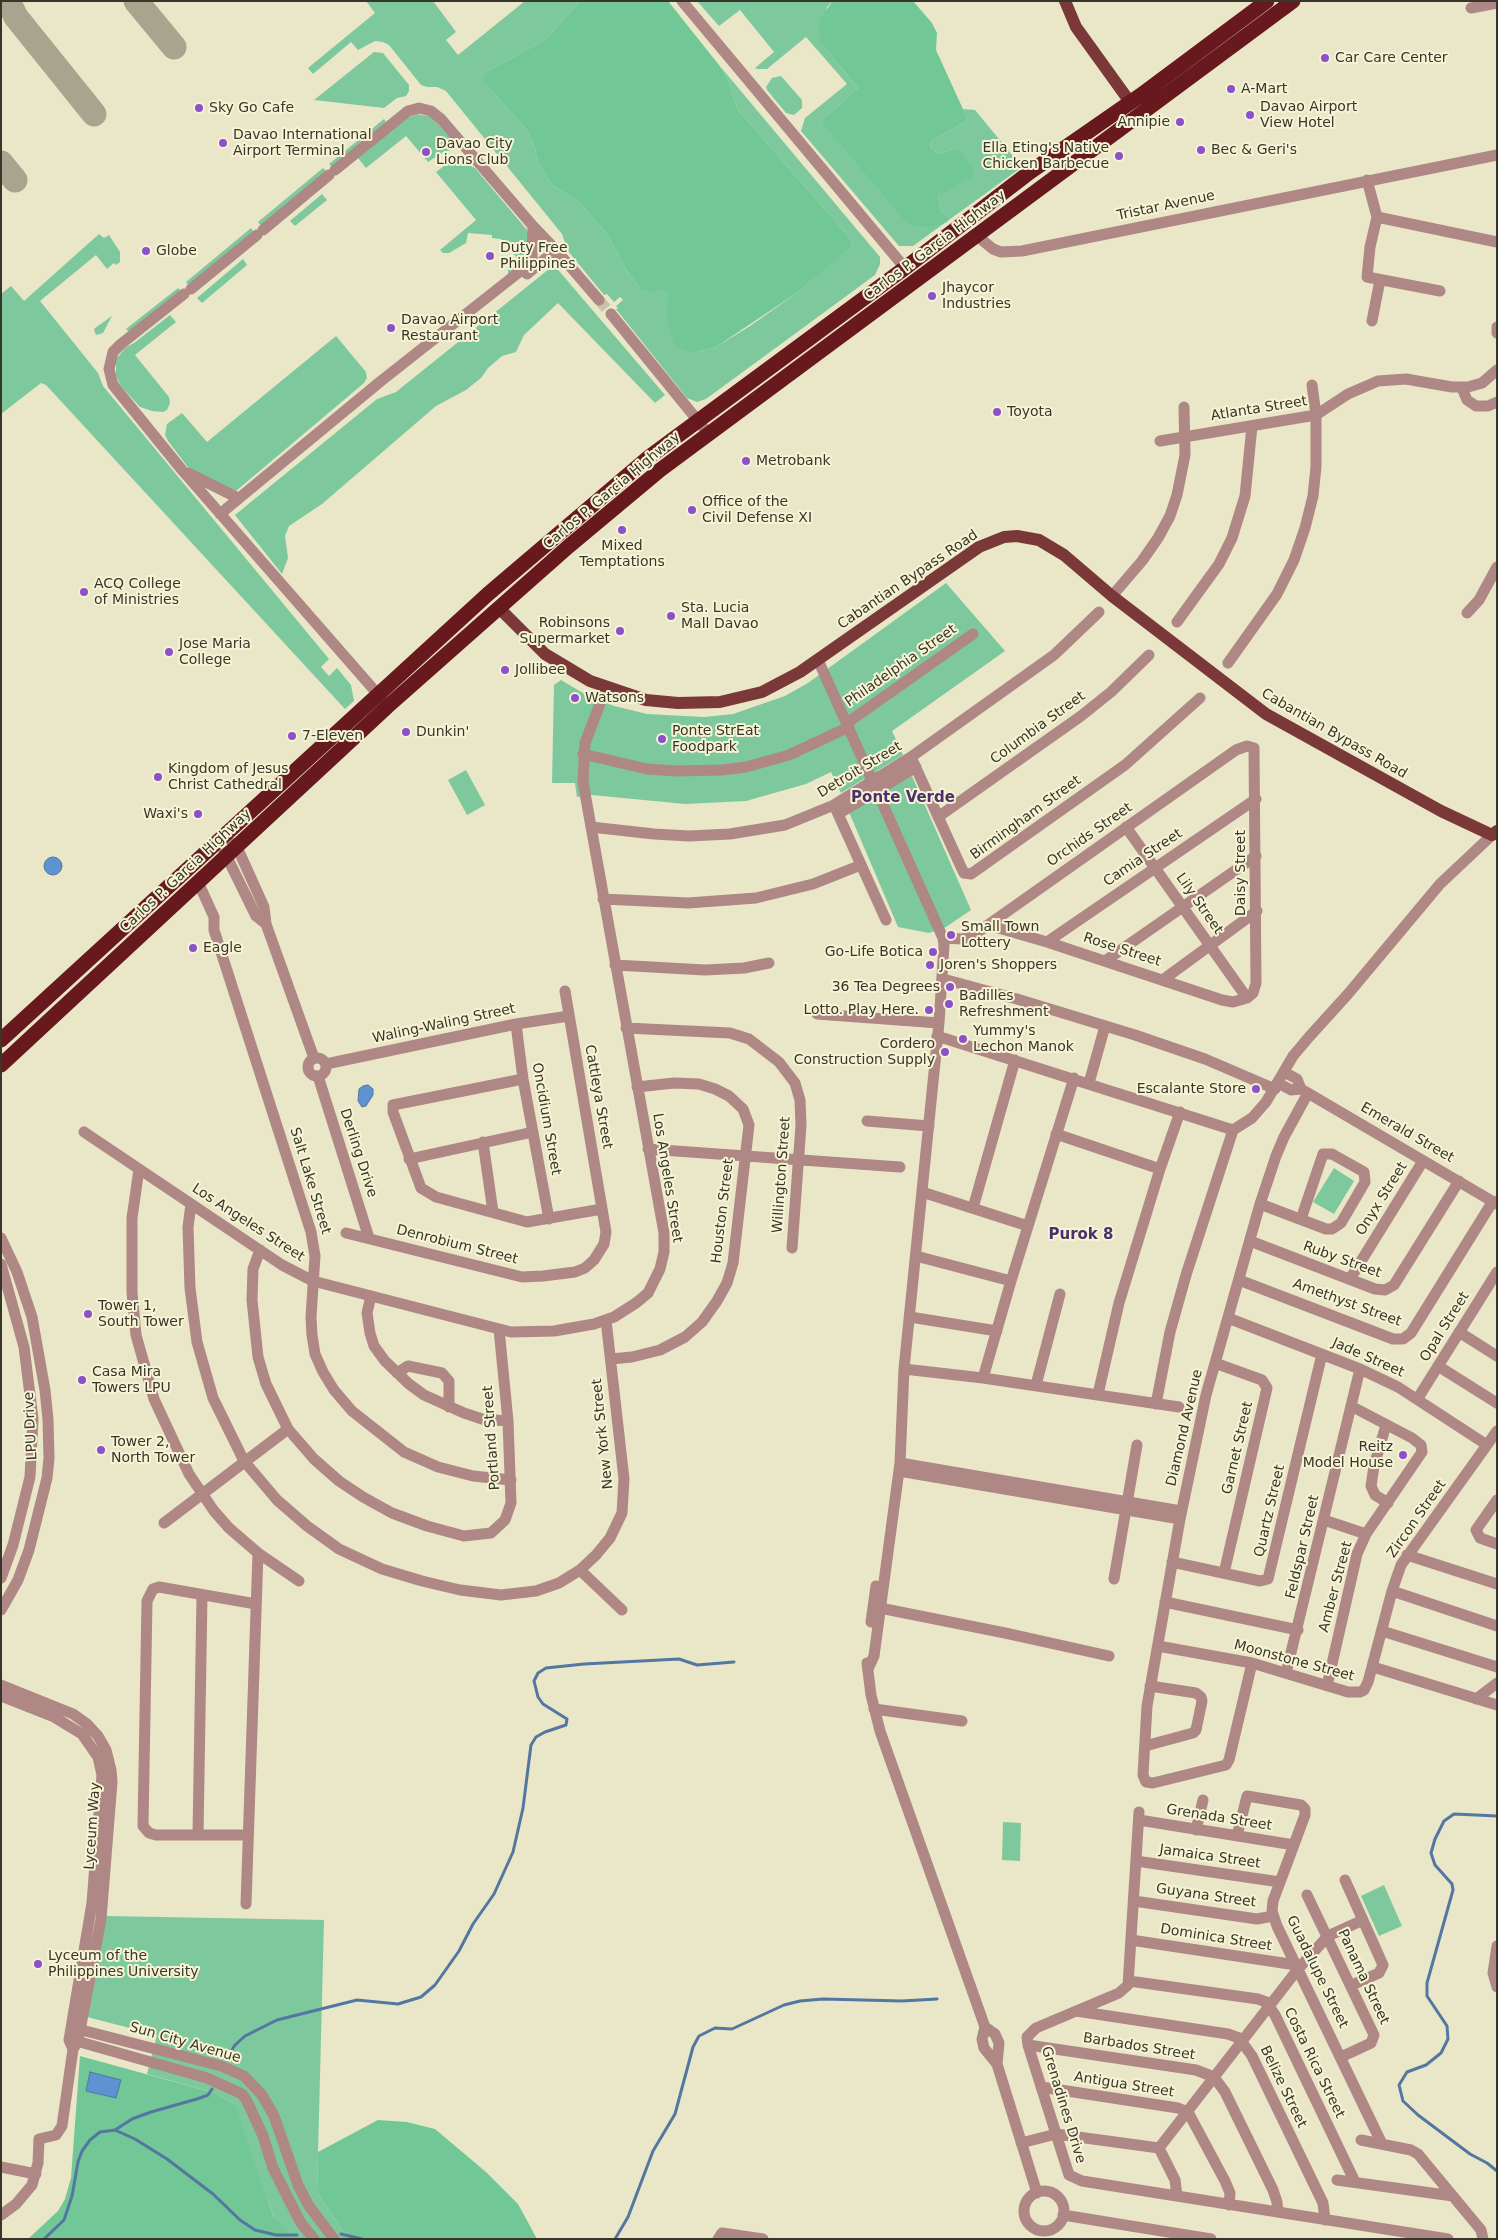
<!DOCTYPE html>
<html>
<head>
<meta charset="utf-8">
<style>
	body { margin:0 }
	#map { position:relative; width:1498px; height:2240px; overflow:hidden; background:#eae6c8; font-family:"DejaVu Sans",sans-serif }
	canvas { display:block }
	.frame { position:absolute; inset:0; border:2px solid #38362a; pointer-events:none }
</style>
</head>
<body>
<div id="map">
<canvas width="1498" height="2240"></canvas>
<div class="frame"></div>
</div>
<script>
const ctx = document.querySelector('canvas').getContext('2d');
ctx.lineJoin = 'round';
function fillPath(path, color) {
  ctx.fillStyle = color;
  ctx.fill(path, 'evenodd');
}
function shape(rows) {
  const path = new Path2D();
  for (const r of rows) {
    if (r.length === 3) {
      path.moveTo(r[0] + r[2], r[1]);
      path.arc(r[0], r[1], r[2], 0, 2 * Math.PI);
      continue;
    }
    path.moveTo(r[0], r[1]);
    for (let i = 2; i < r.length; i += 2) path.lineTo(r[i], r[i + 1]);
  }
  return path;
}
function strokePath(path, color, width, dash) {
  ctx.strokeStyle = color;
  ctx.lineWidth = width;
  ctx.lineCap = dash ? 'butt' : 'round';
  ctx.setLineDash(dash || []);
  ctx.stroke(path);
}
function label(font, color, halo, rows, align = 'center') {
  ctx.font = font + ' "DejaVu Sans",sans-serif';
  ctx.lineWidth = 4;
  ctx.setLineDash([]);
  ctx.textBaseline = 'middle';
  ctx.strokeStyle = halo;
  ctx.fillStyle = color;
  for (const [text, x, y, turn = 0] of rows) {
    ctx.save();
    ctx.translate(x, y);
    ctx.rotate((+turn || 0) * Math.PI / 180);
    ctx.textAlign = isNaN(turn) ? turn : align;
    if (halo) ctx.strokeText(text, 0, 0);
    ctx.fillText(text, 0, 0);
    ctx.restore();
  }
}
fillPath(shape([
	[366,1,433,1,456,32,446,40,458,55,525,1,580,1,545,40,490,70,485,84,527,130,534,145,538,162,552,185,580,203,607,234,626,269,640,289,662,288,668,292,668,303,693,353,716,347,750,326,798,292,852,244,851,239,738,110,728,80,719,65,880,257,880,264,875,275,706,399,697,402,687,398,616,309,618,308,616,306,623,300,620,297,614,302,607,294,604,295,568,251,562,234,446,91,437,87,427,87,421,85,389,45,383,42,375,41,358,50,351,42,313,74,308,68,375,13],
	[697,1,833,1,827,7,820,42,858,88,821,121,949,218,940,210,938,195,943,192,954,149,939,154,930,147,931,141,965,122,967,118,963,109,975,110,1022,167,913,246,899,246,801,131,805,118,847,84,806,37,767,69,757,69,755,68,774,52,740,10,719,26],
	[374,52,383,53,409,85,409,91,406,96,397,98,384,108,314,100],
	[781,76,802,100,802,108,794,115,786,113,767,90,766,87,772,78],
	[417,114,432,117,459,148,443,152,428,162,406,136,366,168,358,158,406,118],
	[384,119,386,122,332,167,329,164],
	[460,161,475,168,527,230,529,235,530,255,508,277,508,270,519,260,501,239,492,238,492,235,468,233,466,243,449,253,443,253,440,250,476,220,436,172,448,163],
	[323,168,327,172,261,226,258,222],
	[322,194,327,200,295,226,290,221],
	[251,228,254,232,189,286,186,282],
	[99,234,104,238,109,235,120,252,120,262,116,265,114,263,107,269,96,255,40,301,98,373,103,386,329,659,321,667,329,676,337,668,351,685,354,701,345,709,46,385,41,383,1,414,1,294,11,286,24,301],
	[243,259,247,265,202,303,197,298],
	[554,265,665,395,655,403,558,303,524,335,516,352,502,356,488,368,481,378,466,390,436,406,322,504,289,526,285,536,288,558,282,574,235,515,377,399,396,392],
	[178,288,181,291,129,332,126,329],
	[170,315,176,322,135,355,169,397,170,403,167,410,163,412,152,411,140,407,120,385,116,375,116,359,126,347,134,343],
	[112,316,103,333,96,335,94,330,95,328],
	[336,336,366,372,367,378,364,383,236,491,190,470,168,441,165,435,167,424,182,413,207,442],
	[946,583,1005,651,892,731,903,755,877,771,886,790,912,776,971,910,946,927,929,933,898,927,849,812,872,798,864,779,841,793,831,772,806,784,746,801,685,804,592,795,577,797,575,783,552,783,554,685,561,680,588,696,614,706,647,714,704,717,733,714,785,696,808,683],
	[466,770,485,805,467,815,448,780],
	[1334,1168,1354,1181,1334,1214,1313,1202],
	[1003,1822,1021,1823,1020,1861,1002,1860],
	[1384,1885,1402,1926,1379,1936,1361,1896],
	[106,1916,324,1920,317,2193,349,2239,255,2239,274,2217,232,2103,215,2093,147,2074,157,2035,87,2017]
]), '#7dc99d');
fillPath(shape([
	[580,1,668,1,719,65,728,80,738,110,851,239,852,244,849,248,798,292,716,347,693,353,676,346,667,319,668,292,662,289,653,293,640,289,626,269,607,234,580,203,552,185,538,162,534,145,527,130,485,84,484,77,490,70,545,40],
	[833,1,913,1,932,23,937,33,936,50,967,118,965,122,931,141,930,147,939,154,954,149,961,151,973,168,974,174,971,178,938,195,940,210,949,218,947,222,928,227,916,226,906,222,821,121,858,88,820,42,819,29,821,17],
	[80,2056,215,2093,232,2103,236,2108,274,2218,295,2239,28,2239,58,2211,65,2199,71,2178],
	[378,2120,407,2122,435,2129,486,2172,518,2204,537,2239,349,2239,317,2193,318,2152]
]), '#71c796');
const water = shape([
	[53,866,9],
	[368,1085,373,1089,373,1095,366,1106,362,1107,358,1101,359,1089,363,1086,368,1085],
	[90,2072,121,2080,116,2098,86,2091,90,2072]
]);
fillPath(water, '#5e93d2');
strokePath(water, '#5377a0', 1);
strokePath(shape([
	[1497,1816,1454,1814,1444,1821,1435,1839,1431,1853,1435,1865,1452,1884,1453,1890,1427,1983,1427,1996,1447,2026,1448,2039,1441,2053,1426,2065,1407,2072,1399,2085,1403,2101,1418,2115,1470,2154,1487,2163,1497,2171],
	[226,2059,235,2045,245,2036,277,2020,357,2000,398,2004,421,1997,435,1985,459,1951,473,1924,494,1894,513,1852,523,1808,531,1745,536,1737,545,1732,566,1725,567,1719,543,1704,538,1697,534,1681,538,1673,546,1668,584,1664,679,1659,697,1665,734,1662],
	[115,2130,132,2119,151,2112,197,2099,208,2095,212,2089],
	[341,2234,362,2239],
	[44,2239,64,2220,72,2196,78,2162,82,2151,90,2140,100,2132,115,2130,135,2139,167,2159,213,2194,240,2220,255,2230,276,2235,297,2235],
	[615,2239,628,2217,653,2151,675,2114,693,2047,699,2036,715,2028,732,2029,784,2005,800,2001,823,1999,902,2001,937,1999]
]), '#5377a0', 3);
strokePath(shape([
	[8,1,16,17,94,114],
	[136,1,174,47],
	[1,163,15,180]
]), '#a8a58e', 25);
strokePath(shape([
	[599,300,611,314]
]), '#c6c3a8', 11, [11, 5.5]);
strokePath(shape([
	[682,1,905,268],
	[1471,8,1497,3],
	[335,170,408,111,419,108,431,111,441,119,533,226,556,250,599,300],
	[1367,180,1377,217],
	[1377,217,1370,247,1367,277,1440,291],
	[1377,217,1497,242],
	[263,230,329,175],
	[976,235,993,249,1001,252,1022,251,1497,155],
	[527,274,556,250],
	[191,289,257,235],
	[184,294,121,344,113,352,109,369,113,385,182,470,382,699],
	[611,314,703,427],
	[1372,321,1380,280],
	[1497,327,1497,333],
	[1462,388,1467,400,1476,406,1488,406,1497,402],
	[1160,441,1316,415,1348,394,1378,381,1406,379,1452,387,1468,387,1482,383,1497,370],
	[188,473,238,498],
	[220,514,381,381,523,269,532,258,533,226],
	[1112,596,1142,561,1158,538,1170,516,1177,495,1185,455,1184,407],
	[1467,613,1479,600,1497,567],
	[1177,622,1219,564,1232,538,1245,496,1252,426],
	[818,660,943,938,944,945,939,1023,904,1369,900,1463,874,1656,868,1669],
	[1228,663,1277,594,1294,560,1305,528,1313,496,1316,467,1316,415,1312,385],
	[847,723,973,634],
	[583,754,647,769,676,771,722,770,746,767,789,755,849,727],
	[911,757,961,867,964,873,971,874,1125,765,1200,698],
	[834,805,886,920],
	[838,814,916,767],
	[938,817,1081,716,1111,692,1149,655],
	[591,827,654,834,689,836,730,834,785,825,834,805,911,757,1054,655,1099,612],
	[1126,827,1247,998],
	[232,843,237,847,264,907,266,924,314,1058],
	[224,851,256,916,266,924],
	[198,882,214,917,214,930,311,1232,315,1256,311,1317,312,1335,315,1354,323,1372,334,1390,352,1411,404,1452,438,1467,473,1476,511,1480],
	[603,899,688,903,756,898,813,884,861,865],
	[943,938,963,939,974,935,988,925,1236,750,1247,746,1254,748,1256,983,1253,993,1247,998,1233,1002,1222,1000,1047,942,988,925],
	[1047,942,1256,799],
	[1105,961,1256,856],
	[615,965,705,970,744,968,769,963],
	[943,979,1017,999,1135,1035,1205,1059,1275,1089],
	[1164,979,1257,911],
	[817,1014,939,1023],
	[516,1024,523,1079,549,1219],
	[626,1028,730,1033,749,1039,779,1062,795,1083,800,1100,801,1125,792,1248],
	[937,1036,1233,1130,1252,1118,1266,1102,1293,1056,1309,1037,1348,994,1440,884,1492,835],
	[317,1067,9],
	[326,1064,516,1024,569,1016],
	[1284,1072,1297,1079,1301,1089],
	[318,1076,369,1238],
	[523,1079,393,1105,393,1112,421,1188,436,1197,527,1222,602,1209],
	[1089,1083,1105,1026],
	[1278,1083,1291,1090,1301,1089,1497,1204],
	[867,1121,929,1126],
	[84,1132,282,1265,313,1281,511,1332,554,1331,594,1324,614,1317,636,1303,648,1293,660,1269,664,1252,664,1233,583,782,585,743,606,688],
	[1056,1134,1160,1169],
	[483,1142,493,1212],
	[648,1149,900,1167],
	[409,1159,533,1132],
	[139,1169,132,1218,132,1292,136,1335,154,1399,189,1474,214,1511,229,1528,258,1553,299,1581],
	[922,1192,1028,1226],
	[191,1204,188,1227,190,1288,197,1342,213,1398,244,1461,277,1500,307,1526,339,1549,382,1569,422,1581,460,1590,501,1595,536,1591,559,1583,580,1570,596,1555,610,1538,622,1513,624,1479,606,1320],
	[1260,1204,1326,1229,1332,1229,1341,1223,1365,1182,1364,1172,1332,1154,1323,1154,1301,1219],
	[973,1208,1015,1060],
	[346,1233,522,1277,543,1276,575,1272,585,1268,594,1260,604,1244,606,1232,565,991],
	[1,1238,17,1272,32,1317,45,1390,48,1420,49,1458,47,1478,29,1550,18,1580,1,1610],
	[1250,1241,1375,1289,1385,1290,1394,1285,1459,1181],
	[260,1250,253,1269,252,1300,258,1357,266,1384,288,1429,314,1459,339,1481,363,1497,392,1513,427,1526,464,1536,491,1533,505,1520,511,1503,508,1421,499,1329],
	[916,1256,1011,1281],
	[1,1264,24,1347,33,1419,30,1477,13,1545,1,1578],
	[1350,1279,1423,1161],
	[1239,1280,1393,1339,1403,1339,1411,1333,1493,1201],
	[371,1296,367,1313,370,1333,374,1346,385,1361,409,1384,424,1395,464,1413,482,1419,508,1421],
	[910,1317,997,1331],
	[1228,1318,1360,1369,1398,1387,1487,1445],
	[1459,1332,1497,1356],
	[611,1359,632,1357,660,1350,685,1337,702,1322,717,1301,727,1283,733,1263,749,1125,743,1109,729,1096,715,1089,699,1084,674,1083,637,1087],
	[1215,1363,1262,1380,1267,1388,1224,1573],
	[1438,1366,1497,1403],
	[904,1369,983,1378,1179,1407],
	[397,1373,408,1366,442,1373,449,1381,449,1407],
	[983,1378,1011,1281,1074,1078],
	[1036,1385,1060,1294],
	[1098,1394,1119,1303,1160,1169,1180,1112],
	[1418,1398,1497,1272],
	[1156,1404,1170,1332,1186,1275,1233,1130],
	[1386,1425,1374,1466,1371,1486,1375,1495,1388,1503],
	[900,1463,1181,1511],
	[899,1471,1180,1519],
	[1497,1500,1476,1530,1480,1538,1497,1544],
	[1324,1520,1366,1534],
	[164,1523,288,1429],
	[1407,1555,1497,1584],
	[1172,1562,1260,1581,1268,1579,1322,1354],
	[580,1570,622,1610],
	[1114,1579,1137,1445],
	[1392,1591,1497,1626],
	[1165,1602,1298,1630],
	[880,1608,1005,1633,1109,1656],
	[871,1622,876,1586],
	[1382,1631,1497,1667],
	[1158,1646,1252,1663,1348,1692,1360,1692,1364,1690,1368,1682,1392,1591,1401,1565,1497,1431],
	[867,1663,871,1695,880,1731,985,2027,982,2039,984,2048,997,2064],
	[1252,1663,1229,1760,1226,1765,1153,1783,1146,1782,1143,1775,1147,1706,1180,1519,1206,1395,1260,1204,1276,1156,1284,1137,1308,1093],
	[1373,1667,1497,1705],
	[1286,1673,1360,1369],
	[1,1685,73,1714,87,1724,98,1736,106,1750,111,1770,112,1782,101,1919,78,2041,73,2049,62,2126,56,2135,39,2139,38,2163,32,2185,16,2204,1,2215],
	[1327,1686,1357,1554,1366,1534,1422,1452,1421,1445,1412,1438,1351,1406],
	[1,1696,54,1717,82,1734,98,1757,102,1775,92,1903,69,2040,73,2049],
	[1476,1699,1497,1683],
	[874,1709,962,1721],
	[1145,1746,1193,1733,1196,1730,1202,1701,1201,1697,1196,1693,1150,1686],
	[1139,1812,1128,1985,1119,1993,1036,2028,1027,2037,1028,2045,1069,2175,1082,2181,1448,2239],
	[1139,1820,1294,1845],
	[1196,1830,1203,1800],
	[198,1835,202,1595],
	[248,1835,156,1835,149,1833,143,1826,147,1601,153,1589,159,1587,256,1604],
	[1237,1836,1247,1796,1301,1805,1305,1809,1305,1815,1273,1901,1272,1911,1277,1926,1382,2144],
	[1136,1861,1280,1882],
	[1345,1880,1383,1965,1379,1973,1352,1985],
	[1307,1895,1374,2035,1371,2043,1341,2057],
	[1134,1901,1257,1919,1273,1916],
	[246,1904,258,1553],
	[1131,1940,1296,1965],
	[1497,1946,1493,1973,1497,1987],
	[1129,1981,1258,1999,1266,2002,1275,2015,1355,2182],
	[1076,2011,1228,2034,1239,2038,1252,2056,1323,2203,1325,2220],
	[985,2027,995,2034,999,2043,997,2064,1037,2193],
	[74,2028,221,2066,244,2076,262,2095,274,2116,298,2185,309,2206,334,2239],
	[73,2040,207,2078,242,2094,247,2101,263,2136,273,2168,288,2198,301,2223,314,2239],
	[1028,2045,1196,2070,1214,2077,1225,2092,1273,2190,1277,2202,1278,2212],
	[1041,2087,1178,2108,1188,2112,1225,2181,1230,2193,1229,2205],
	[1361,2140,1411,2150,1418,2154,1481,2230,1483,2239],
	[1021,2143,1056,2134,1159,2148],
	[1159,2148,1298,1969,1328,1936,1363,1920],
	[1159,2148,1175,2180,1177,2196],
	[1,2167,36,2174],
	[1337,2180,1453,2196],
	[1044,2211,20],
	[1063,2215,1211,2239],
	[718,2239,722,2233,763,2239]
]), '#af8785', 11);
strokePath(shape([
	[1065,1,1076,27,1130,102],
	[499,608,545,654,590,681,646,700,678,703,720,702,762,692,800,672,979,547,1004,537,1017,536,1039,540,1064,555,1112,596,1266,714,1441,811,1492,835,1497,831]
]), '#7b3838', 12);
strokePath(shape([
	[1,1040,488,594,649,457,905,268,1030,172,1141,95,1267,1],
	[1,1065,388,706,569,546,660,470,1293,1]
]), '#67191d', 15);
for (const [x, y, r, color] of [
	[1325,58,5,"#8a51c8"],
	[1231,89,5,"#8a51c8"],
	[199,108,5,"#8a51c8"],
	[1250,115,5,"#8a51c8"],
	[1180,122,5,"#8a51c8"],
	[223,143,5,"#8a51c8"],
	[1201,150,5,"#8a51c8"],
	[426,152,5,"#8a51c8"],
	[1119,156,5,"#8a51c8"],
	[146,251,5,"#8a51c8"],
	[490,256,5,"#8a51c8"],
	[932,296,5,"#8a51c8"],
	[391,328,5,"#8a51c8"],
	[997,412,5,"#8a51c8"],
	[746,461,5,"#8a51c8"],
	[692,510,5,"#8a51c8"],
	[622,530,5,"#8a51c8"],
	[84,592,5,"#8a51c8"],
	[671,616,5,"#8a51c8"],
	[620,631,5,"#8a51c8"],
	[169,652,5,"#8a51c8"],
	[505,670,5,"#8a51c8"],
	[575,698,5,"#8a51c8"],
	[406,732,5,"#8a51c8"],
	[292,736,5,"#8a51c8"],
	[662,739,5,"#8a51c8"],
	[158,777,5,"#8a51c8"],
	[198,814,5,"#8a51c8"],
	[951,935,5,"#8a51c8"],
	[193,948,5,"#8a51c8"],
	[933,952,5,"#8a51c8"],
	[930,965,5,"#8a51c8"],
	[950,987,5,"#8a51c8"],
	[949,1004,5,"#8a51c8"],
	[929,1010,5,"#8a51c8"],
	[963,1039,5,"#8a51c8"],
	[945,1052,5,"#8a51c8"],
	[1256,1089,5,"#8a51c8"],
	[88,1314,5,"#8a51c8"],
	[82,1380,5,"#8a51c8"],
	[101,1450,5,"#8a51c8"],
	[1403,1455,5,"#8a51c8"],
	[38,1964,5,"#8a51c8"]
]) {
  const dot = new Path2D();
  dot.arc(x, y, r, 0, 2 * Math.PI);
  ctx.fillStyle = color;
  ctx.fill(dot);
  strokePath(dot, '#f7f3d5', 2);
}
label('14px', '#38362a', '#f7f3d5', [
	["Car Care Center",1335,58],
	["A-Mart",1241,89],
	["Davao Airport",1260,107],
	["View Hotel",1260,123],
	["Sky Go Cafe",209,108],
	["Annipie",1170,122,"right"],
	["Davao International",233,135],
	["Airport Terminal",233,151],
	["Davao City",436,144],
	["Lions Club",436,160],
	["Ella Eting's Native",1109,148,"right"],
	["Chicken Barbecue",1109,164,"right"],
	["Bec & Geri's",1211,150],
	["Duty Free",500,248],
	["Philippines",500,264],
	["Globe",156,251],
	["Jhaycor",942,288],
	["Industries",942,304],
	["Davao Airport",401,320],
	["Restaurant",401,336],
	["Toyota",1007,412],
	["Metrobank",756,461],
	["Office of the",702,502],
	["Civil Defense XI",702,518],
	["Mixed",622,546,"center"],
	["Temptations",622,562,"center"],
	["ACQ College",94,584],
	["of Ministries",94,600],
	["Sta. Lucia",681,608],
	["Mall Davao",681,624],
	["Robinsons",610,623,"right"],
	["Supermarket",610,639,"right"],
	["Jose Maria",179,644],
	["College",179,660],
	["Jollibee",515,670],
	["Watsons",585,698],
	["Ponte StrEat",672,731],
	["Foodpark",672,747],
	["Dunkin'",416,732],
	["7-Eleven",302,736],
	["Kingdom of Jesus",168,769],
	["Christ Cathedral",168,785],
	["Waxi's",188,814,"right"],
	["Small Town",961,927],
	["Lottery",961,943],
	["Eagle",203,948],
	["Go-Life Botica",923,952,"right"],
	["Joren's Shoppers",940,965],
	["36 Tea Degrees",940,987,"right"],
	["Badilles",959,996],
	["Refreshment",959,1012],
	["Lotto. Play Here.",919,1010,"right"],
	["Yummy's",973,1031],
	["Lechon Manok",973,1047],
	["Cordero",935,1044,"right"],
	["Construction Supply",935,1060,"right"],
	["Escalante Store",1246,1089,"right"],
	["Tower 1,",98,1306],
	["South Tower",98,1322],
	["Casa Mira",92,1372],
	["Towers LPU",92,1388],
	["Tower 2,",111,1442],
	["North Tower",111,1458],
	["Reitz",1393,1447,"right"],
	["Model House",1393,1463,"right"],
	["Lyceum of the",48,1956],
	["Philippines University",48,1972]
], 'left');
label('14px', '#38362a', '#f7f3d5', [
	["Tristar Avenue",1166,206,-12],
	["Carlos P. Garcia Highway",935,246,-37],
	["Atlanta Street",1259,409,-9],
	["Carlos P. Garcia Highway",612,491,-40],
	["Cabantian Bypass Road",908,580,-34],
	["Philadelphia Street",901,666,-35],
	["Columbia Street",1038,728,-36],
	["Cabantian Bypass Road",1334,734,30],
	["Detroit Street",860,770,-31],
	["Birmingham Street",1026,818,-36],
	["Orchids Street",1090,835,-35],
	["Camia Street",1143,858,-34],
	["Carlos P. Garcia Highway",186,871,-43],
	["Daisy Street",1241,873,-90],
	["Lily Street",1199,904,55],
	["Rose Street",1122,950,18],
	["Waling-Waling Street",444,1024,-12],
	["Cattleya Street",598,1097,80],
	["Oncidium Street",546,1119,80],
	["Emerald Street",1407,1133,30],
	["Derling Drive",358,1153,72],
	["Willington Street",782,1175,-86],
	["Los Angeles Street",667,1178,81],
	["Salt Lake Street",310,1181,73],
	["Onyx Street",1382,1199,-58],
	["Houston Street",723,1211,-83],
	["Los Angeles Street",248,1223,33],
	["Denrobium Street",457,1245,14],
	["Ruby Street",1342,1260,20],
	["Amethyst Street",1347,1303,20],
	["Opal Street",1445,1327,-58],
	["Jade Street",1368,1358,24],
	["LPU Drive",31,1426,-93],
	["Diamond Avenue",1185,1428,-77],
	["New York Street",603,1434,-96],
	["Portland Street",492,1438,-94],
	["Garnet Street",1238,1448,-77],
	["Quartz Street",1270,1511,-77],
	["Zircon Street",1417,1519,-55],
	["Feldspar Street",1303,1547,-77],
	["Amber Street",1336,1587,-75],
	["Moonstone Street",1294,1661,15],
	["Grenada Street",1219,1818,9],
	["Lyceum Way",93,1826,-86],
	["Jamaica Street",1210,1857,8],
	["Guyana Street",1206,1896,8],
	["Dominica Street",1216,1938,9],
	["Guadalupe Street",1317,1972,64],
	["Panama Street",1363,1977,65],
	["Sun City Avenue",185,2043,16],
	["Barbados Street",1139,2047,9],
	["Costa Rica Street",1314,2063,64],
	["Antigua Street",1124,2085,9],
	["Belize Street",1283,2087,64],
	["Grenadines Drive",1063,2105,73]
]);
label('bold 15px', '#4b306b', '#f7f3d5', [
	["Ponte Verde",903,798],
	["Purok 8",1081,1235]
]);
</script>
</body>
</html>
